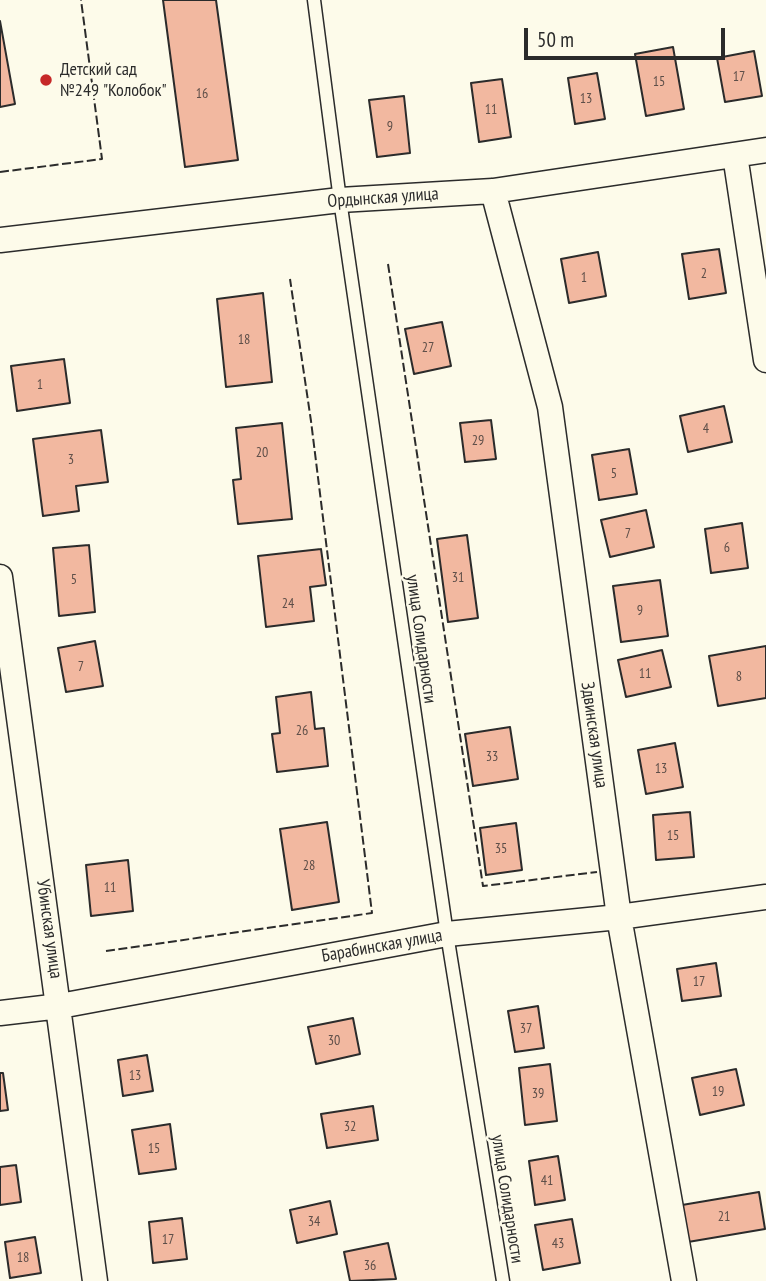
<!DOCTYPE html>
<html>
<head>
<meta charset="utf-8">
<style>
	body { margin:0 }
	#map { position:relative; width:766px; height:1281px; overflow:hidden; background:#fdfbea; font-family:"PT Sans Narrow",sans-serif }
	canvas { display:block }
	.scale { position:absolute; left:524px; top:28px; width:201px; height:32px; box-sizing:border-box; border:4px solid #2b2b2b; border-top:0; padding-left:9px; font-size:21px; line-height:24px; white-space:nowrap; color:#2b2b2b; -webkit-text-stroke:5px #fdfbea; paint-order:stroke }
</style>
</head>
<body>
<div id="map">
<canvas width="766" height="1281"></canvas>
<div class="scale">50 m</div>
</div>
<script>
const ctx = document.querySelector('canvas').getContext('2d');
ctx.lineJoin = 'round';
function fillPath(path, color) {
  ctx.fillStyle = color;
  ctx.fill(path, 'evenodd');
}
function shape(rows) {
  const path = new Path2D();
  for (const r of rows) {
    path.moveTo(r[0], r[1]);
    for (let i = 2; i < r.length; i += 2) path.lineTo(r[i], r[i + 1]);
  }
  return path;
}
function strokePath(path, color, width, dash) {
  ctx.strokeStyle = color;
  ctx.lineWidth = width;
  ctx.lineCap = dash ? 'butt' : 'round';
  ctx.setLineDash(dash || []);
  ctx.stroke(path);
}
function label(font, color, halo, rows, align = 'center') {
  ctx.font = font + ' "PT Sans Narrow",sans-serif';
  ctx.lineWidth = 5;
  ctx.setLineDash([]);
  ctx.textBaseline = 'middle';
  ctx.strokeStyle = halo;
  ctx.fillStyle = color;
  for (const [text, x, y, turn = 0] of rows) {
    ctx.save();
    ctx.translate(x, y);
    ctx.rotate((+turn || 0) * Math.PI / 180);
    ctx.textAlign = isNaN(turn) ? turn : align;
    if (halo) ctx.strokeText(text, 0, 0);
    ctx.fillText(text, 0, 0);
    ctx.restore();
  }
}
const building = shape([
	[163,0,216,0,238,160,185,167,163,0],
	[0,21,15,104,0,107,0,21],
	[673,47,684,109,646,116,635,54,673,47],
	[754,51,762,96,725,102,717,58,754,51],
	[597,73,605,119,575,124,568,78,597,73],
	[502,79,511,137,479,142,471,83,502,79],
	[404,96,410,153,377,157,369,100,404,96],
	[719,249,726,293,689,299,682,254,719,249],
	[598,252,606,296,569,303,561,259,598,252],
	[263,293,272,382,226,387,217,299,263,293],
	[442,322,451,366,414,374,405,329,442,322],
	[64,359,70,403,17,411,11,366,64,359],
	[724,406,732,442,688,452,680,416,724,406],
	[491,420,496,459,465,462,460,423,491,420],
	[282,423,292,519,238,524,233,480,241,479,236,428,282,423],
	[101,430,108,482,76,486,79,511,43,516,33,439,101,430],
	[629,449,637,494,599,500,592,455,629,449],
	[646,510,654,547,610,557,601,520,646,510],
	[742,523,748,568,711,573,705,529,742,523],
	[467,535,478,618,448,622,437,539,467,535],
	[89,545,95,612,59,616,53,548,89,545],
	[321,549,326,585,310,587,314,621,266,627,258,556,321,549],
	[660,580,668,636,621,642,613,586,660,580],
	[95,641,103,686,66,692,58,648,95,641],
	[766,646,766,698,718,706,709,656,766,646],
	[662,650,671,687,626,697,618,660,662,650],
	[311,692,315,729,324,728,328,766,277,772,272,734,280,733,276,697,311,692],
	[510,727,518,779,473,786,465,734,510,727],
	[675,743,683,787,646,794,638,750,675,743],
	[690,812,694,857,656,860,653,815,690,812],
	[327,822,339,902,292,910,280,829,327,822],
	[516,823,522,870,486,875,480,828,516,823],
	[128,860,133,911,91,916,86,865,128,860],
	[716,963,721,996,682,1001,677,969,716,963],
	[538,1006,544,1048,515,1052,508,1011,538,1006],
	[353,1018,360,1054,316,1064,308,1027,353,1018],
	[147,1055,153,1091,123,1096,118,1060,147,1055],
	[550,1064,557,1121,525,1125,519,1068,550,1064],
	[736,1069,744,1105,700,1115,692,1078,736,1069],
	[0,1073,3,1073,8,1110,0,1111,0,1073],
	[373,1106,378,1140,327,1148,321,1114,373,1106],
	[170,1124,176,1169,139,1174,132,1130,170,1124],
	[558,1156,565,1200,535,1205,529,1161,558,1156],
	[16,1165,21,1202,0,1205,0,1167,16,1165],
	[759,1192,765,1229,688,1242,682,1205,759,1192],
	[330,1201,337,1234,297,1243,290,1210,330,1201],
	[182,1218,187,1259,153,1263,149,1222,182,1218],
	[572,1219,580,1263,543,1270,535,1225,572,1219],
	[35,1237,41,1273,10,1278,5,1242,35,1237],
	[388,1243,396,1279,350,1281,344,1252,388,1243]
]);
fillPath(building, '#f2b8a0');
strokePath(building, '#2b2b2b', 2);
const service = shape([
	[314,0,340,200,447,934,503,1281]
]);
const minor = shape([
	[735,155,766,360],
	[493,191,550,407,619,917,684,1281],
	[0,240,340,200,493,191,766,150],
	[0,577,95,1281],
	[0,1013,60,1006,447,934,619,917,766,897]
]);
strokePath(service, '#2b2b2b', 15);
strokePath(minor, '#2b2b2b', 27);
strokePath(service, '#fdfbea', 12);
strokePath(minor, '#fdfbea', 24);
strokePath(shape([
	[0,172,102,159,81,0],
	[388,264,483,886,597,872],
	[106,951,372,913,311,421,290,279]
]), '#2b2b2b', 2, [9, 3.5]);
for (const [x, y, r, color] of [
	[46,80,7,"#c62828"]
]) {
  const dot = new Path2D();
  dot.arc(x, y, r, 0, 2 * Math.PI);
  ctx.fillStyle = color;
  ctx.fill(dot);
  strokePath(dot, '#fdfbea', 2.5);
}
label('14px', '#5d4e48', null, [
	["17",739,77],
	["15",659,82],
	["16",202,94],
	["13",586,99],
	["11",491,110],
	["9",390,127],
	["2",704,274],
	["1",584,278],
	["18",244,340],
	["27",428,348],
	["1",40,385],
	["4",706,429],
	["29",478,441],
	["20",262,453],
	["3",71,460],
	["5",614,474],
	["7",628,534],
	["6",727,548],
	["31",458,578],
	["5",74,580],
	["24",288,604],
	["9",640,611],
	["7",81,667],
	["11",645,674],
	["8",739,677],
	["26",302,731],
	["33",492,757],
	["13",661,769],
	["15",673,836],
	["35",501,849],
	["28",309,866],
	["11",110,888],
	["17",699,982],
	["37",526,1029],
	["30",334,1041],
	["13",135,1076],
	["19",718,1092],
	["39",538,1094],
	["32",350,1127],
	["15",154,1149],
	["41",547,1181],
	["21",724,1217],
	["34",314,1222],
	["17",168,1240],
	["43",558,1244],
	["18",23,1258],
	["36",370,1266]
]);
label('18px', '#2b2b2b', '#fdfbea', [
	["Детский сад",60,70],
	["№249 \"Колобок\"",60,91]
], 'left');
label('18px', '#2b2b2b', '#fdfbea', [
	["Ордынская улица",383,198,-4],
	["улица Солидарности",421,639,82],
	["Здвинская улица",594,735,82],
	["Убинская улица",49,929,82],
	["Барабинская улица",382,946,-10],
	["улица Солидарности",507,1199,81]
]);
</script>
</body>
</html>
